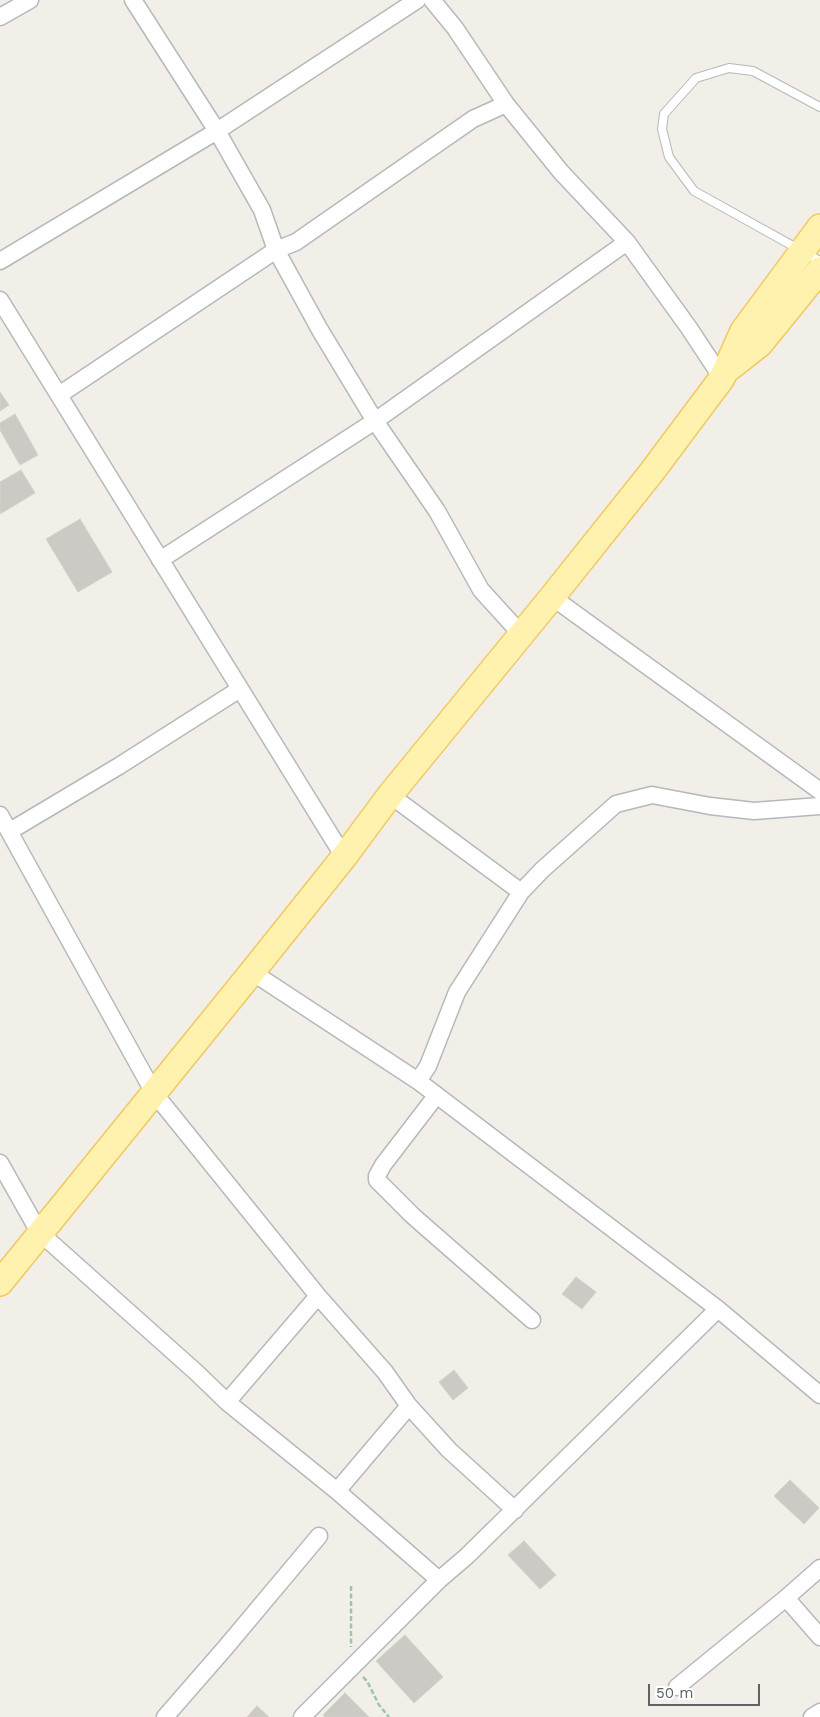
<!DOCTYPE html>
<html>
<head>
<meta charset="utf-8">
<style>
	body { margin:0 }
	#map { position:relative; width:820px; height:1717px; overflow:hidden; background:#f1efe8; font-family:"Work Sans",sans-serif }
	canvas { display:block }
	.scale { position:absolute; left:648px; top:1684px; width:112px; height:22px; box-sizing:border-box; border:2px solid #5f6368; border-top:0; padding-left:6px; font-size:15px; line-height:18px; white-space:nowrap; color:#5f6368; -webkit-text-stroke:4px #fff; paint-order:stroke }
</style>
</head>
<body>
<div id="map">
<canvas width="820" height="1717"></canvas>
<div class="scale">50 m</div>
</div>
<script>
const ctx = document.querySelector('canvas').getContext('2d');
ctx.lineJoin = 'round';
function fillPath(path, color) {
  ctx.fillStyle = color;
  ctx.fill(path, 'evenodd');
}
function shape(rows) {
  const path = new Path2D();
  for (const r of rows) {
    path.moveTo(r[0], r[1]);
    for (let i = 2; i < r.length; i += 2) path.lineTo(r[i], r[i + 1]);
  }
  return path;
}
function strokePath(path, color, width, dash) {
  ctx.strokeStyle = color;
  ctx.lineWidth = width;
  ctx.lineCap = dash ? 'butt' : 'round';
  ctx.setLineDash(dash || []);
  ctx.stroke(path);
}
const building = shape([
	[0,392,9,405,0,411,0,392],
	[15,414,38,455,20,465,0,430,0,423,15,414],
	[21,470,35,493,0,514,0,482,21,470],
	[80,519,112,572,78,592,46,539,80,519],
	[576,1277,596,1292,582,1309,562,1294,576,1277],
	[454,1370,468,1388,453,1400,439,1382,454,1370],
	[790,1480,819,1508,804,1524,774,1496,790,1480],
	[524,1541,556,1575,540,1589,508,1555,524,1541],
	[405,1635,443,1677,414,1703,376,1661,405,1635],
	[345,1693,369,1717,325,1717,323,1715,345,1693],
	[257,1706,269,1717,247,1717,257,1706]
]);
fillPath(building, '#cccac5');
strokePath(building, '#d6d1c6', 1);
const service = shape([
	[820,107,753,71,729,68,696,78,664,114,662,129,669,157,694,191,820,261]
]);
const minor = shape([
	[133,0,217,131,262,210,276,250,320,330,375,421,437,511,481,590,521,634],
	[432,0,455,28,506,104,561,172,627,242,689,328,722,378],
	[0,17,30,0],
	[0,261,217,131,417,0],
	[0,300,344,857],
	[59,395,276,250,296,242,473,119,506,104],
	[160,560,375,421,627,242],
	[552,597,820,791],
	[390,795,521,892,542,870,616,804,652,795,710,806,754,811,820,806],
	[0,815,154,1093,318,1296,385,1372,409,1406,449,1450,515,1510],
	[10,831,119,766,240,689],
	[252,972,418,1081,718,1309,820,1395],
	[418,1081,428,1066,457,992,521,892],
	[436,1096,383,1165,377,1176,377,1180,413,1216,532,1320],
	[0,1163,39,1232,197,1373,227,1402,337,1491,439,1580],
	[227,1402,318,1296],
	[337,1491,409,1406],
	[786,1598,820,1637],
	[677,1687,786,1598,820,1568],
	[165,1717,226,1647,319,1536],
	[302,1717,439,1580,467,1556,718,1309],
	[812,1717,820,1712]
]);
const primary = shape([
	[727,370,760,344,820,270],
	[0,1283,252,972,344,857,390,795,552,597,651,473,722,378,743,331,820,227]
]);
strokePath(service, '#b5b8bc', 10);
strokePath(minor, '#b5b8bc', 19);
strokePath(primary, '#f2c960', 28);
strokePath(shape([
	[351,1586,351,1647],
	[363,1677,367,1681,379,1705,389,1717]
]), '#9cc7a9', 2.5, [5, 2.5]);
strokePath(service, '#fff', 8);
strokePath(minor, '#fff', 16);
strokePath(primary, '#fff2af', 25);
</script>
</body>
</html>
